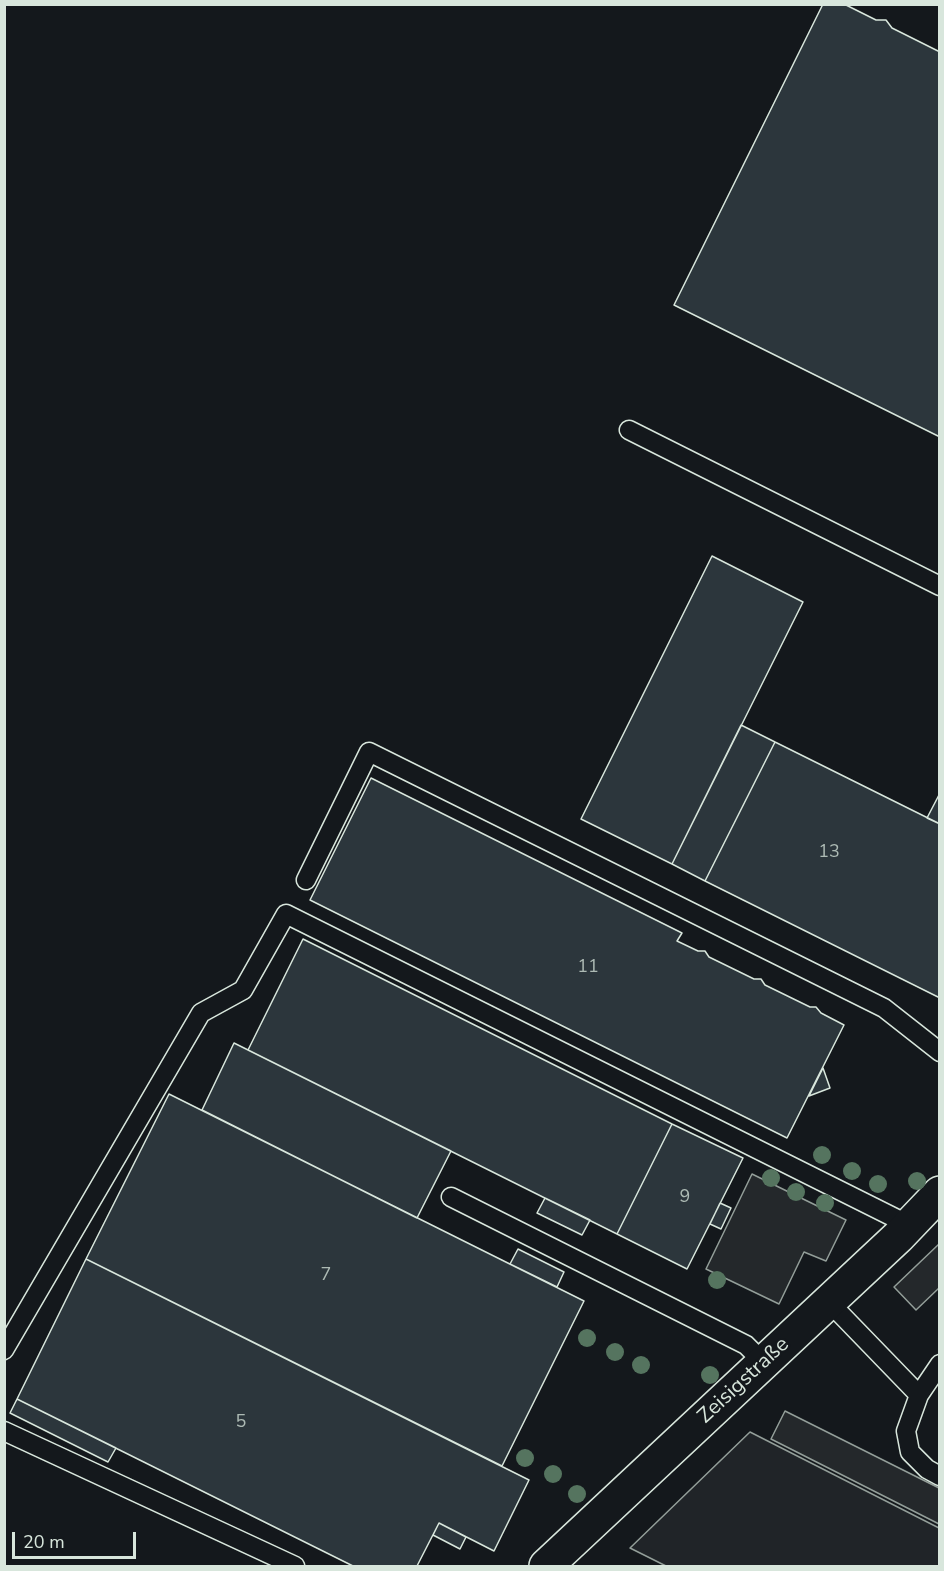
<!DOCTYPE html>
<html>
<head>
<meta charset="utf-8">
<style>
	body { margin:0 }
	#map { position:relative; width:944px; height:1571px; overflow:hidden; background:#14181c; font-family:"Nunito Sans",sans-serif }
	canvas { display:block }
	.frame { position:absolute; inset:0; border:6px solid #d8e6dc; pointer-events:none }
	.scale { position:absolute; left:12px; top:1532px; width:124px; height:27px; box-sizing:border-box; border:3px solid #d8e6dc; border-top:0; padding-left:8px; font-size:18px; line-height:21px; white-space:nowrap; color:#d8e6dc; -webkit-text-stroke:4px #14181c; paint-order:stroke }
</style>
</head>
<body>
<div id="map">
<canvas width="944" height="1571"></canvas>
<div class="frame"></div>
<div class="scale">20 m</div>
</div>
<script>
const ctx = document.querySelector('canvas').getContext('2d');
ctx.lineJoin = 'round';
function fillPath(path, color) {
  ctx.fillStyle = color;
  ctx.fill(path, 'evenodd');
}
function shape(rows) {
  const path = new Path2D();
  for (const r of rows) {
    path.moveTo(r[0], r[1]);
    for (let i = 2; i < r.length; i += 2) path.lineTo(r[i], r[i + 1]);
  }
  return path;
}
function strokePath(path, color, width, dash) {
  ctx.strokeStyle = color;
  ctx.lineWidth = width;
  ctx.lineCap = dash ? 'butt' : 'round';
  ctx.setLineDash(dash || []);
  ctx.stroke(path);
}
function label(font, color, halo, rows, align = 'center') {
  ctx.font = font + ' "Nunito Sans",sans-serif';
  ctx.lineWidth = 4.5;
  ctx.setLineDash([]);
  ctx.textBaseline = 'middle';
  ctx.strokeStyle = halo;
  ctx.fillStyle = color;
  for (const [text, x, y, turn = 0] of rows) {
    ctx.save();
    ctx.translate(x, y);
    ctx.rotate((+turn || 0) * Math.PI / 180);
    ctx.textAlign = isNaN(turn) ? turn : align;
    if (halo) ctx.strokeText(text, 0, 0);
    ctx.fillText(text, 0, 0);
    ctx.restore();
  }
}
const green = shape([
	[750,1432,939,1528,939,1566,666,1566,630,1548,750,1432]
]);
fillPath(green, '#202428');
strokePath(green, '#939e99', 1.5);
const parking = shape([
	[752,1174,846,1220,826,1261,804,1252,779,1304,706,1269,752,1174],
	[939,1244,939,1288,916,1310,894,1287,939,1244],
	[785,1411,939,1488,939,1524,771,1439,785,1411]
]);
fillPath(parking, '#24282b');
strokePath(parking, '#939e99', 1.5);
const building = shape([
	[823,4,844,4,876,20,886,20,892,28,940,52,940,437,674,305,823,4],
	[712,556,803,602,672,864,581,819,712,556],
	[741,725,775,742,705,881,672,864,741,725],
	[775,742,940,824,940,998,705,881,775,742],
	[371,778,682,933,677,941,698,951,705,951,709,957,754,979,761,979,765,985,810,1007,816,1007,821,1013,844,1025,787,1138,310,900,371,778],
	[940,793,940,824,927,818,940,793],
	[303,939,672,1124,617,1234,248,1050,303,939],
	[234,1043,451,1151,417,1218,202,1110,234,1043],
	[823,1068,830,1088,809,1096,823,1068],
	[169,1094,584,1301,502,1466,86,1259,169,1094],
	[672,1124,743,1158,687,1269,617,1234,672,1124],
	[545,1198,590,1220,582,1235,537,1213,545,1198],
	[720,1203,731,1208,721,1229,710,1224,720,1203],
	[518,1249,564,1272,557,1287,510,1264,518,1249],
	[86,1259,529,1480,494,1551,439,1523,417,1566,353,1566,17,1399,86,1259],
	[17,1399,116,1448,108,1462,10,1413,17,1399],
	[439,1523,466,1537,460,1549,433,1535,439,1523]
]);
fillPath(building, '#2c363c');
strokePath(building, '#d8e6dc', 1.5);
const service = shape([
	[629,430,940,586],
	[306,880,369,752,884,1008,940,1052],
	[451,1197,746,1345,763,1362],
	[829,1302,919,1395],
	[4,1350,201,1013,243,990,286,914,909,1225],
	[940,1364,919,1395,906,1431,910,1452,927,1469,940,1476],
	[4,1431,295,1566]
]);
const minor = shape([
	[546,1566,898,1237,940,1193]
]);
strokePath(service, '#d8e6dc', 21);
strokePath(minor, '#d8e6dc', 36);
strokePath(service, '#14181c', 18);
strokePath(minor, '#14181c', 33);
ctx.fillStyle = '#55745f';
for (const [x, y] of [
	[822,1155],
	[852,1171],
	[771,1178],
	[917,1181],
	[878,1184],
	[796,1192],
	[825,1203],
	[717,1280],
	[587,1338],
	[615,1352],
	[641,1365],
	[710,1375],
	[525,1458],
	[553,1474],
	[577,1494]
]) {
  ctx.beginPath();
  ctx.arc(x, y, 9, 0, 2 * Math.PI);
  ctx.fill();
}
label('18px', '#adbab4', null, [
	["13",829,853],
	["11",588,968],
	["9",685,1198],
	["7",326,1276],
	["5",241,1423]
]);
label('21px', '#d8e6dc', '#14181c', [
	["Zeisigstraße",744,1381,-43]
]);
</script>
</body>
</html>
